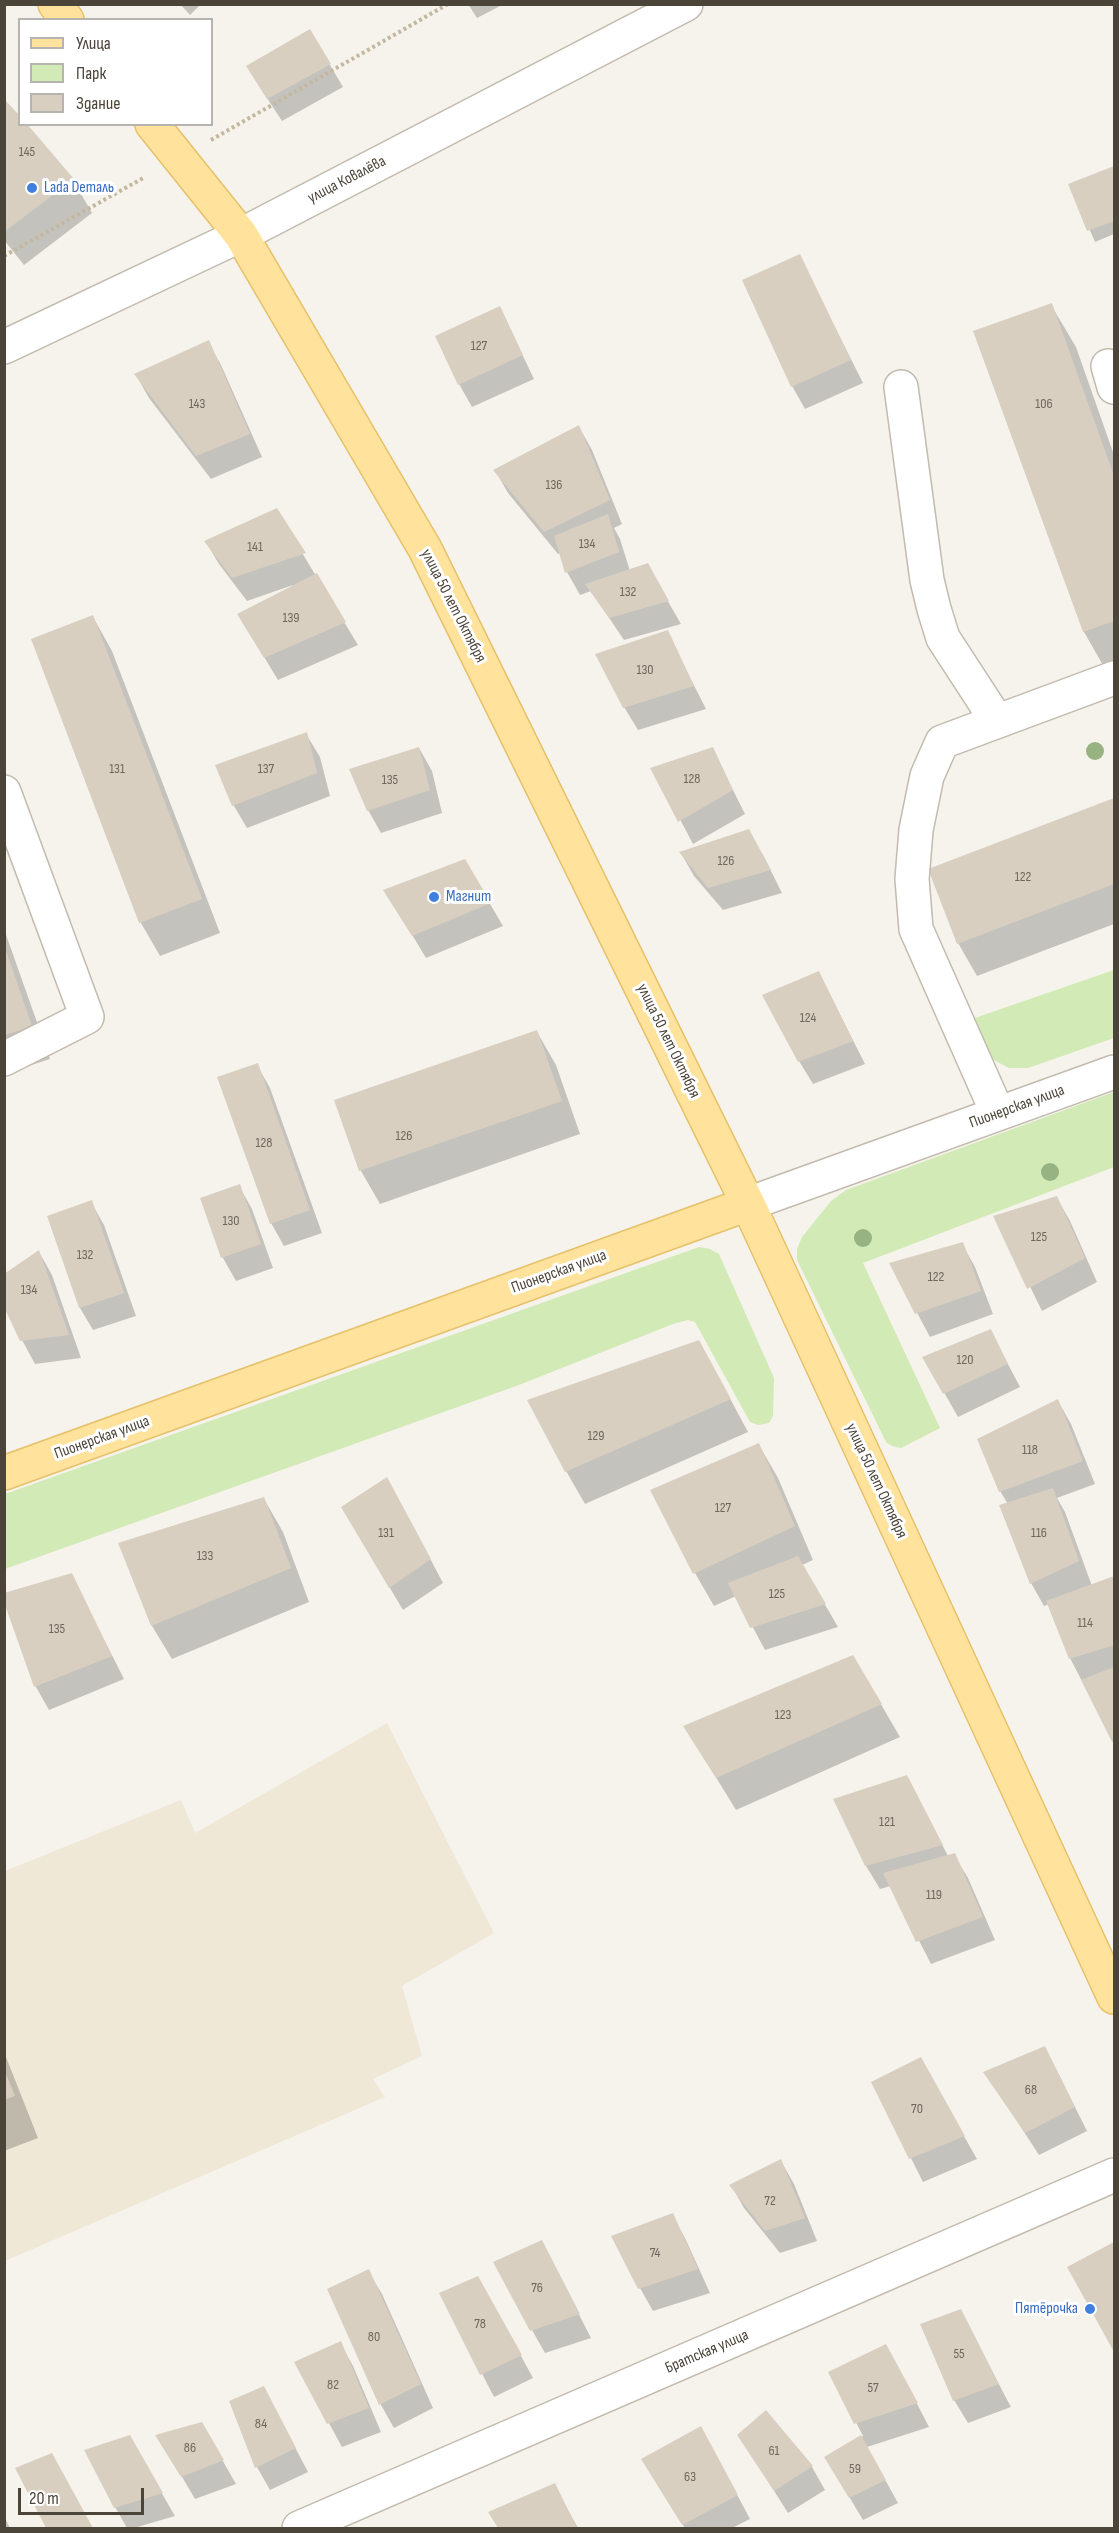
<!DOCTYPE html>
<html>
<head>
<meta charset="utf-8">
<style>
	body { margin:0 }
	#map { position:relative; width:1119px; height:2533px; overflow:hidden; background:#f6f3ec; font-family:"Sofia Sans Condensed",sans-serif }
	canvas { display:block }
	.frame { position:absolute; inset:0; border:6px solid #4b4439; pointer-events:none }
	.legend { position:absolute; left:18px; top:18px; width:195px; height:108px; box-sizing:border-box; background:#fff; border:2px solid #b7b4b0; margin:0; padding:8px 10px; list-style:none; font-size:18px; color:#4b4439 }
	.legend li { display:flex; align-items:center; gap:12px; height:30px }
	.legend b { width:30px; border:2px solid #b7b4b0 }
	.scale { position:absolute; left:18px; top:2488px; width:126px; height:27px; box-sizing:border-box; border:3px solid #4b4439; border-top:0; padding-left:8px; font-size:18px; line-height:21px; white-space:nowrap; color:#4b4439; -webkit-text-stroke:4px #fff; paint-order:stroke }
</style>
</head>
<body>
<div id="map">
<canvas width="1119" height="2533"></canvas>
<div class="frame"></div>
<ul class="legend">
<li><b style="height:8px;background:#ffe39c"></b>Улица</li>
<li><b style="height:16px;background:#d2eab5"></b>Парк</li>
<li><b style="height:16px;background:#d8cfc1"></b>Здание</li>
</ul>
<div class="scale">20 m</div>
</div>
<script>
const ctx = document.querySelector('canvas').getContext('2d');
ctx.lineJoin = 'round';
function fillPath(path, color) {
  ctx.fillStyle = color;
  ctx.fill(path, 'evenodd');
}
function shape(rows) {
  const path = new Path2D();
  for (const r of rows) {
    path.moveTo(r[0], r[1]);
    for (let i = 2; i < r.length; i += 2) path.lineTo(r[i], r[i + 1]);
  }
  return path;
}
function strokePath(path, color, width, dash) {
  ctx.strokeStyle = color;
  ctx.lineWidth = width;
  ctx.lineCap = dash ? 'butt' : 'round';
  ctx.setLineDash(dash || []);
  ctx.stroke(path);
}
function label(font, color, halo, rows, align = 'center') {
  ctx.font = font + ' "Sofia Sans Condensed",sans-serif';
  ctx.lineWidth = 6;
  ctx.setLineDash([]);
  ctx.textBaseline = 'middle';
  ctx.strokeStyle = halo;
  ctx.fillStyle = color;
  for (const [text, x, y, turn = 0] of rows) {
    ctx.save();
    ctx.translate(x, y);
    ctx.rotate((+turn || 0) * Math.PI / 180);
    ctx.textAlign = isNaN(turn) ? turn : align;
    if (halo) ctx.strokeText(text, 0, 0);
    ctx.fillText(text, 0, 0);
    ctx.restore();
  }
}
fillPath(shape([
	[387,1723,494,1933,402,1986,422,2056,373,2079,385,2097,5,2261,5,1871,181,1800,195,1833]
]), '#efe8d6');
fillPath(shape([
	[1114,970,1114,1038,1028,1068,1009,1068,990,1058,966,1021],
	[1114,1092,1114,1167,863,1263,940,1428,901,1448,892,1446,886,1442,797,1260,797,1249,802,1237,831,1201,846,1190],
	[699,1247,710,1249,719,1254,774,1378,773,1416,769,1423,758,1425,750,1422,695,1322,688,1320,673,1324,519,1385,5,1569,5,1494]
]), '#d2eab5');
fillPath(shape([
	[180,4,201,4,190,15],
	[468,4,504,4,477,18],
	[310,31,343,87,282,121,261,89],
	[4,102,20,124,73,180,92,213,24,265,4,240],
	[1114,167,1114,234,1095,242,1070,184],
	[799,256,863,383,805,409,792,386],
	[1051,305,1076,347,1114,455,1114,671,1108,674,1084,632],
	[500,308,534,379,472,407,459,384],
	[208,342,221,365,262,457,211,479,149,398,136,375],
	[579,427,592,450,622,524,614,528,620,539,630,571,647,565,681,624,624,640,591,591,580,595,567,572,561,553,558,554,508,493,495,470],
	[276,510,358,645,278,680,252,637,293,585,247,601,219,564,206,542],
	[93,617,112,651,220,933,160,956,141,923,33,640],
	[667,632,706,709,638,730,624,707],
	[306,734,320,757,330,796,247,828,234,806,217,766],
	[419,748,432,771,442,813,381,833,368,810],
	[712,748,745,814,693,844,653,768],
	[1114,800,1114,924,977,976,958,943,930,870],
	[681,853,762,853,782,893,723,910,694,876],
	[465,861,503,926,426,958,399,913],
	[4,929,50,1059,4,1074],
	[819,973,865,1064,813,1084,799,1061],
	[537,1032,556,1065,580,1134,380,1204,361,1171,336,1101],
	[257,1065,270,1088,322,1233,284,1246,271,1223],
	[239,1186,252,1209,273,1268,236,1281,223,1258,202,1199],
	[1057,1198,1070,1221,1097,1282,1042,1311,996,1217],
	[91,1202,104,1225,136,1316,93,1330,80,1308],
	[962,1244,975,1267,993,1314,930,1337,891,1264],
	[39,1252,52,1275,81,1358,35,1364,22,1340],
	[990,1330,1020,1387,958,1417,924,1357],
	[718,1376,748,1432,585,1504,566,1471],
	[1058,1401,1071,1424,1095,1484,1057,1498,1065,1512,1092,1586,1114,1577,1114,1743,1070,1658,1049,1604,1044,1606,1031,1583,1008,1504,1000,1491],
	[759,1445,778,1478,813,1560,802,1565,838,1627,765,1650,736,1596,714,1606,695,1573],
	[264,1499,283,1532,309,1602,172,1659,152,1626,120,1544],
	[400,1502,443,1583,403,1610,356,1531],
	[71,1574,124,1679,49,1710,36,1687,4,1598],
	[853,1656,900,1737,736,1810,685,1727],
	[919,1800,948,1856,954,1855,968,1878,995,1940,931,1964,891,1886,880,1889,866,1866],
	[4,2052,38,2138,4,2151],
	[920,2059,977,2159,923,2182,873,2083],
	[1057,2071,1087,2131,1039,2155,985,2072],
	[781,2161,794,2184,817,2241,780,2253,744,2208,731,2185],
	[672,2215,685,2238,710,2293,653,2311,640,2288],
	[542,2242,591,2338,545,2353,532,2330],
	[1114,2243,1114,2349,1069,2267],
	[368,2271,382,2294,433,2408,394,2428,381,2405,329,2290],
	[441,2294,491,2301,533,2378,494,2397],
	[960,2311,1011,2407,968,2423,954,2400],
	[340,2343,353,2366,381,2432,342,2447,296,2363],
	[899,2369,929,2427,867,2447,898,2503,863,2520,826,2458,863,2436,830,2372],
	[264,2388,308,2472,270,2490,257,2467,231,2401],
	[766,2412,812,2467,825,2490,788,2513,739,2435],
	[201,2423,236,2484,195,2499,158,2436],
	[129,2437,175,2516,134,2528,127,2528,115,2507],
	[714,2451,750,2519,732,2528,685,2528,656,2482],
	[17,2469,65,2478,92,2528,47,2528],
	[554,2485,578,2528,499,2528,490,2513],
	[4,2516,10,2528,4,2528]
]), '#0003');
fillPath(shape([
	[310,29,331,64,267,99,246,66],
	[4,99,20,116,20,124,27,124,74,179,4,232],
	[1114,166,1114,221,1087,231,1068,184],
	[800,254,851,360,791,387,742,280],
	[1052,303,1114,476,1114,621,1083,632,973,331],
	[500,306,523,355,458,385,435,336],
	[209,340,250,434,196,456,134,374],
	[579,425,610,500,544,532,493,470],
	[277,508,306,553,232,578,204,541],
	[608,514,619,552,565,573,554,536],
	[648,563,669,601,609,618,585,584],
	[317,573,346,622,264,658,237,614],
	[93,615,202,899,139,923,31,639],
	[668,630,694,686,623,708,595,654],
	[307,732,317,773,232,806,215,765],
	[419,747,430,790,367,811,349,769],
	[713,747,733,790,678,822,650,768],
	[1114,798,1114,884,957,944,928,869],
	[749,829,771,870,708,888,679,852],
	[465,859,491,903,412,936,383,890],
	[5,948,32,1026,5,1035],
	[819,971,853,1041,798,1062,762,995],
	[537,1030,562,1101,359,1171,334,1100],
	[258,1063,310,1210,270,1224,217,1077],
	[240,1184,261,1244,221,1258,200,1198],
	[1057,1196,1085,1258,1027,1289,993,1216],
	[92,1200,124,1293,79,1308,47,1216],
	[963,1242,981,1291,915,1314,889,1263],
	[39,1250,69,1335,20,1341,4,1307,4,1274],
	[991,1329,1008,1364,943,1394,922,1357],
	[699,1340,731,1399,565,1472,527,1400],
	[1058,1399,1083,1461,999,1492,977,1439],
	[759,1443,795,1526,693,1574,650,1490],
	[387,1477,431,1559,389,1588,341,1507],
	[1053,1488,1079,1561,1030,1584,999,1505],
	[264,1497,291,1568,151,1626,118,1543],
	[798,1556,826,1604,750,1628,728,1583],
	[72,1573,112,1656,34,1687,4,1602,4,1593],
	[1114,1576,1114,1645,1069,1659,1046,1601],
	[853,1655,882,1704,716,1778,683,1726],
	[1114,1667,1114,1741,1112,1742,1081,1680],
	[907,1775,943,1845,865,1866,833,1799],
	[955,1853,983,1917,916,1942,883,1873],
	[1045,2046,1075,2107,1025,2133,983,2072],
	[921,2057,965,2136,909,2159,871,2082],
	[4,2069,15,2096,4,2100],
	[781,2159,805,2218,765,2231,729,2185],
	[673,2213,698,2269,638,2289,611,2236],
	[542,2240,580,2314,530,2331,493,2262],
	[1114,2242,1114,2352,1067,2267],
	[369,2269,421,2384,379,2405,327,2289],
	[478,2276,522,2355,480,2375,439,2293],
	[961,2309,999,2384,953,2401,920,2324],
	[341,2341,369,2408,327,2424,294,2362],
	[886,2344,918,2403,854,2424,828,2372],
	[264,2386,296,2448,255,2468,229,2401],
	[766,2410,813,2466,774,2491,737,2435],
	[202,2422,224,2460,181,2477,155,2435],
	[701,2426,738,2495,682,2525,641,2459],
	[130,2435,163,2493,114,2508,84,2450],
	[861,2435,886,2480,849,2498,824,2457],
	[52,2453,93,2528,46,2528,15,2468],
	[555,2483,577,2528,498,2528,488,2512]
]), '#d8cfc1');
const minor = shape([
	[4,347,241,235,686,4],
	[1108,366,1114,387],
	[901,387,927,580,934,609,943,638,997,721],
	[4,792,87,1017,4,1059],
	[998,1114,916,929,912,879,916,830,927,776,942,742,1114,678],
	[748,1204,1114,1072],
	[299,2528,1114,2175]
]);
const major = shape([
	[55,4,67,20],
	[152,124,241,235,425,549,748,1204,1114,1997],
	[4,1473,748,1204]
]);
strokePath(minor, '#c2bbae', 36);
strokePath(major, '#e6c16a', 36);
strokePath(shape([
	[211,140,448,4],
	[4,256,145,177]
]), '#c4b79f', 4, [3, 3]);
strokePath(minor, '#fff', 33);
strokePath(major, '#ffe39c', 33);
ctx.fillStyle = '#97b381';
for (const [x, y] of [
	[1095,751],
	[1050,1172],
	[863,1238]
]) {
  ctx.beginPath();
  ctx.arc(x, y, 9, 0, 2 * Math.PI);
  ctx.fill();
}
for (const [x, y, r, color] of [
	[32,188,6,"#3f7fe0"],
	[434,897,6,"#3f7fe0"],
	[1090,2309,6,"#3f7fe0"]
]) {
  const dot = new Path2D();
  dot.arc(x, y, r, 0, 2 * Math.PI);
  ctx.fillStyle = color;
  ctx.fill(dot);
  strokePath(dot, '#fff', 2);
}
label('14px', '#6e675b', null, [
	["145",27,152],
	["127",479,346],
	["143",197,404],
	["106",1044,404],
	["136",554,485],
	["134",587,544],
	["141",255,547],
	["132",628,592],
	["139",291,618],
	["130",645,670],
	["131",117,769],
	["137",266,769],
	["128",692,779],
	["135",390,780],
	["126",726,861],
	["122",1023,877],
	["124",808,1018],
	["126",404,1136],
	["128",264,1143],
	["130",231,1221],
	["125",1039,1237],
	["132",85,1255],
	["122",936,1277],
	["134",29,1290],
	["120",965,1360],
	["129",596,1436],
	["118",1030,1450],
	["127",723,1508],
	["131",386,1533],
	["116",1039,1533],
	["133",205,1556],
	["125",777,1594],
	["114",1085,1623],
	["135",57,1629],
	["123",783,1715],
	["121",887,1822],
	["119",934,1895],
	["68",1031,2090],
	["70",917,2109],
	["72",770,2201],
	["74",655,2253],
	["76",537,2288],
	["78",480,2324],
	["80",374,2337],
	["55",959,2354],
	["82",333,2385],
	["57",873,2388],
	["84",261,2424],
	["86",190,2448],
	["61",774,2451],
	["59",855,2469],
	["63",690,2477]
]);
label('16px', '#4b4439', '#fff', [
	["улица Ковалёва",347,180,-27],
	["улица 50 лет Октября",453,606,63],
	["улица 50 лет Октября",668,1041,64],
	["Пионерская улица",1017,1107,-20],
	["Пионерская улица",559,1272,-20],
	["Пионерская улица",102,1438,-20],
	["улица 50 лет Октября",876,1481,65],
	["Братская улица",707,2352,-23]
]);
label('16px', '#366cbe', '#fff', [
	["Lada Dеталь",44,188],
	["Магнит",446,897],
	["Пятёрочка",1078,2309,"right"]
], 'left');
</script>
</body>
</html>
